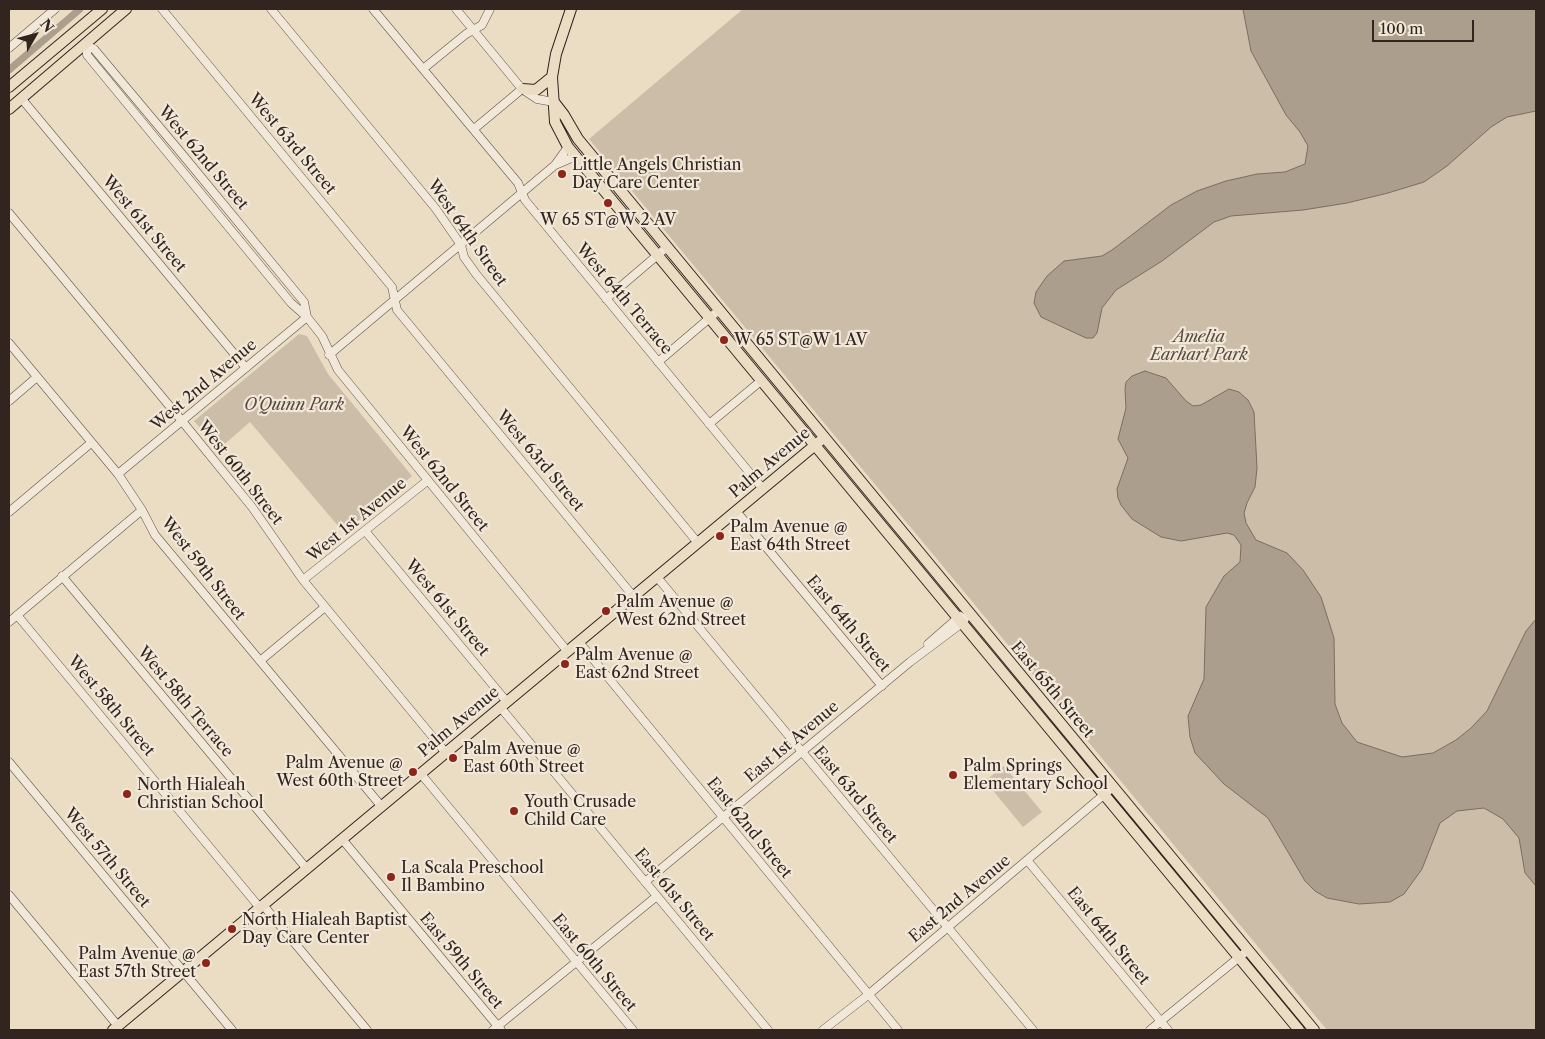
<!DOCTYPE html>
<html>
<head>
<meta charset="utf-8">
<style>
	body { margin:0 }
	#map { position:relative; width:1545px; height:1039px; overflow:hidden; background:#ebdcc4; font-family:"Libre Caslon Text",serif }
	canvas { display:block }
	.frame { position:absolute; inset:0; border:10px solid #32251f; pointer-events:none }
	.north { position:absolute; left:10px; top:10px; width:50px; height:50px; -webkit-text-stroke:4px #f2e8d9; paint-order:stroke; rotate:52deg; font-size:14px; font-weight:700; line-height:20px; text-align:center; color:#32251f }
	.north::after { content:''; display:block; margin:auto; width:18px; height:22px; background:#32251f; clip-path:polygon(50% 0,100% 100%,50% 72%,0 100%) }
	.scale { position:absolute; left:1372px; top:20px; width:102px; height:22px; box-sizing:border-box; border:2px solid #32251f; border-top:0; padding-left:6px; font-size:15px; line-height:18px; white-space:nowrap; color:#32251f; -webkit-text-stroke:4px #f2e8d9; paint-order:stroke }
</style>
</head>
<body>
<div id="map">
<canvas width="1545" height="1039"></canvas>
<div class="frame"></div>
<div class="north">N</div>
<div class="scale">100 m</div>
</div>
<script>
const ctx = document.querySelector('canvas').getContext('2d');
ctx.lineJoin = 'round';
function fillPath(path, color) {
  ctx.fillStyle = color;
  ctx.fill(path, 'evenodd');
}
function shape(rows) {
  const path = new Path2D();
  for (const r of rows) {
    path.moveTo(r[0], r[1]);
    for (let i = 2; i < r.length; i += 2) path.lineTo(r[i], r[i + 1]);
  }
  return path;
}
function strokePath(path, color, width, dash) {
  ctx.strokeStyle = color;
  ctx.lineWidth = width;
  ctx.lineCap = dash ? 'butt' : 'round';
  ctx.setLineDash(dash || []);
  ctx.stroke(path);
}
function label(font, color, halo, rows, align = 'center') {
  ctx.font = font + ' "Libre Caslon Text",serif';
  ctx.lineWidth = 4.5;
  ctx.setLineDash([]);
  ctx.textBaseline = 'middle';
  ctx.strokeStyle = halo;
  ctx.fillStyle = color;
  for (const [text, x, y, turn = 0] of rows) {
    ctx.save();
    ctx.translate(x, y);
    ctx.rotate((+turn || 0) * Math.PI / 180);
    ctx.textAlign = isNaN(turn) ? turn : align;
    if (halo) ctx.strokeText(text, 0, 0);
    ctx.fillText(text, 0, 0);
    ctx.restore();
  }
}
fillPath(shape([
	[743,9,1536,9,1536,1030,1327,1030,589,139],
	[299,334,307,336,328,374,412,476,344,533,250,422,219,449,194,421],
	[1004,766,1042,812,1023,827,985,781]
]), '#ccbda8');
const water = shape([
	[1243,9,1536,9,1536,111,1507,117,1491,127,1447,166,1424,182,1388,193,1347,203,1303,210,1231,216,1214,222,1162,261,1116,290,1102,308,1097,333,1093,338,1086,338,1041,317,1034,303,1036,292,1047,276,1064,261,1102,256,1112,250,1171,205,1197,191,1226,181,1257,174,1285,172,1305,164,1308,146,1300,132,1286,115,1251,51,1243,9],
	[1145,371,1166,378,1186,401,1193,406,1201,405,1229,389,1239,392,1248,400,1254,412,1257,468,1255,487,1247,503,1244,513,1246,523,1256,540,1287,553,1303,570,1321,597,1334,638,1335,704,1342,723,1357,742,1402,757,1433,753,1456,740,1471,728,1487,711,1526,631,1536,619,1536,886,1525,873,1519,838,1503,819,1484,808,1457,811,1440,823,1422,869,1404,894,1390,902,1359,904,1327,898,1315,891,1305,881,1268,818,1224,784,1195,753,1190,737,1188,716,1204,679,1206,607,1224,576,1240,562,1241,545,1234,535,1227,533,1181,541,1161,537,1132,519,1121,505,1118,498,1117,489,1128,458,1118,439,1126,408,1125,389,1126,382,1132,376,1145,371]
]);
fillPath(water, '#ac9e8c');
strokePath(water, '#7b6e60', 1);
strokePath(shape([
	[9,70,80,9]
]), '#ac9e8c', 7);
const minor = shape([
	[162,9,392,287,397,310,634,597],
	[271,9,436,209,461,245,464,257,476,274,698,543],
	[373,9,518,183,525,200,763,489],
	[456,9,522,89,537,99,554,102],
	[85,45,94,49,182,154,304,302,307,317],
	[87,47,87,55,291,303,307,317,322,336,338,370,568,652],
	[9,48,55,9],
	[423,69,466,34,482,25,490,9],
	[21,98,246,368],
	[474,129,522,89],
	[555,165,576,156],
	[9,213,182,421,252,507,303,580,446,753],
	[606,299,667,247],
	[9,343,118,474,142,510,155,535,382,807],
	[329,355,555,165,568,147],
	[658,362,719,310],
	[9,401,37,377],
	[709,424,762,380],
	[118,474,307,317],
	[736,511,882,686],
	[9,512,91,443],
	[366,532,507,702],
	[62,576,307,869],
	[657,577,1033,1030],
	[303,580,427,481],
	[17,615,260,908],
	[9,622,142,510],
	[579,642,898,1030],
	[928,644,960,616],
	[260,661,325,607],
	[501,708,768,1030],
	[9,762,232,1030],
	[421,774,633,1030],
	[342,839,501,1030],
	[1027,860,1168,1030],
	[645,882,910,662,962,623,969,613],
	[9,895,118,1026],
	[263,905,367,1030],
	[493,1030,657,896],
	[823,1030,868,995,1113,787],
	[1150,1030,1248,950]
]);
const major = shape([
	[571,9,556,54,552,77,555,122,568,147,1299,1030],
	[9,87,102,9],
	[522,89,536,90,552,77],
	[554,102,564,115,578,139,1314,1030],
	[9,109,126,9],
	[113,1030,820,441]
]);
strokePath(minor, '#605348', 9);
strokePath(major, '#32251f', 12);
strokePath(minor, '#f2e8d9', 8);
strokePath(major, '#ebdcc4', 10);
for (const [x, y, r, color] of [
	[562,174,5,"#8f2418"],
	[608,203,5,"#8f2418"],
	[724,340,5,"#8f2418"],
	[720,536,5,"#8f2418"],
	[606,611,5,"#8f2418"],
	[565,664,5,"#8f2418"],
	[453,758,5,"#8f2418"],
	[413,772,5,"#8f2418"],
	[953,775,5,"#8f2418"],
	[127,794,5,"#8f2418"],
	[514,811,5,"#8f2418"],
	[391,877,5,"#8f2418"],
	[232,929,5,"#8f2418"],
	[206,963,5,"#8f2418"]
]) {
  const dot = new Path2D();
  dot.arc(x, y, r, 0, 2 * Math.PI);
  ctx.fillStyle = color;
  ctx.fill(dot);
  strokePath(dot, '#f2e8d9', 2);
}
label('16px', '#32251f', '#f2e8d9', [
	["West 63rd Street",292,144,50],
	["West 62nd Street",203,158,50],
	["West 61st Street",144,224,50],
	["West 64th Street",467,233,55],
	["West 64th Terrace",624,299,50],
	["West 2nd Avenue",204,385,-40],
	["West 63rd Street",540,461,50],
	["Palm Avenue",770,463,-40],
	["West 60th Street",240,473,52],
	["West 62nd Street",444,479,51],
	["West 1st Avenue",357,520,-39],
	["West 59th Street",203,569,52],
	["West 61st Street",447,608,50],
	["East 64th Street",848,624,50],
	["East 65th Street",1052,690,50],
	["West 58th Terrace",185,702,50],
	["West 58th Street",111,706,50],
	["Palm Avenue",459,722,-40],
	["East 1st Avenue",792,742,-40],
	["East 63rd Street",855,795,50],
	["East 62nd Street",749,828,51],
	["West 57th Street",107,858,50],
	["East 61st Street",674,895,50],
	["East 2nd Avenue",960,899,-40],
	["East 64th Street",1108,936,51],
	["East 59th Street",461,961,50],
	["East 60th Street",594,963,50]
]);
label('16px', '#32251f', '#f2e8d9', [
	["Little Angels Christian",572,165],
	["Day Care Center",572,183],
	["W 65 ST@W 2 AV",608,220,"center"],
	["W 65 ST@W 1 AV",734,340],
	["Palm Avenue @",730,527],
	["East 64th Street",730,545],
	["Palm Avenue @",616,602],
	["West 62nd Street",616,620],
	["Palm Avenue @",575,655],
	["East 62nd Street",575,673],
	["Palm Avenue @",463,749],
	["East 60th Street",463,767],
	["Palm Avenue @",403,763,"right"],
	["West 60th Street",403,781,"right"],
	["Palm Springs",963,766],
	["Elementary School",963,784],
	["North Hialeah",137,785],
	["Christian School",137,803],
	["Youth Crusade",524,802],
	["Child Care",524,820],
	["La Scala Preschool",401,868],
	["Il Bambino",401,886],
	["North Hialeah Baptist",242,920],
	["Day Care Center",242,938],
	["Palm Avenue @",196,954,"right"],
	["East 57th Street",196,972,"right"]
], 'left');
label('italic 16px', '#584b41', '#f2e8d9', [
	["Amelia",1199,337],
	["Earhart Park",1199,355],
	["O'Quinn Park",294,405]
]);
</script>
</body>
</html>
